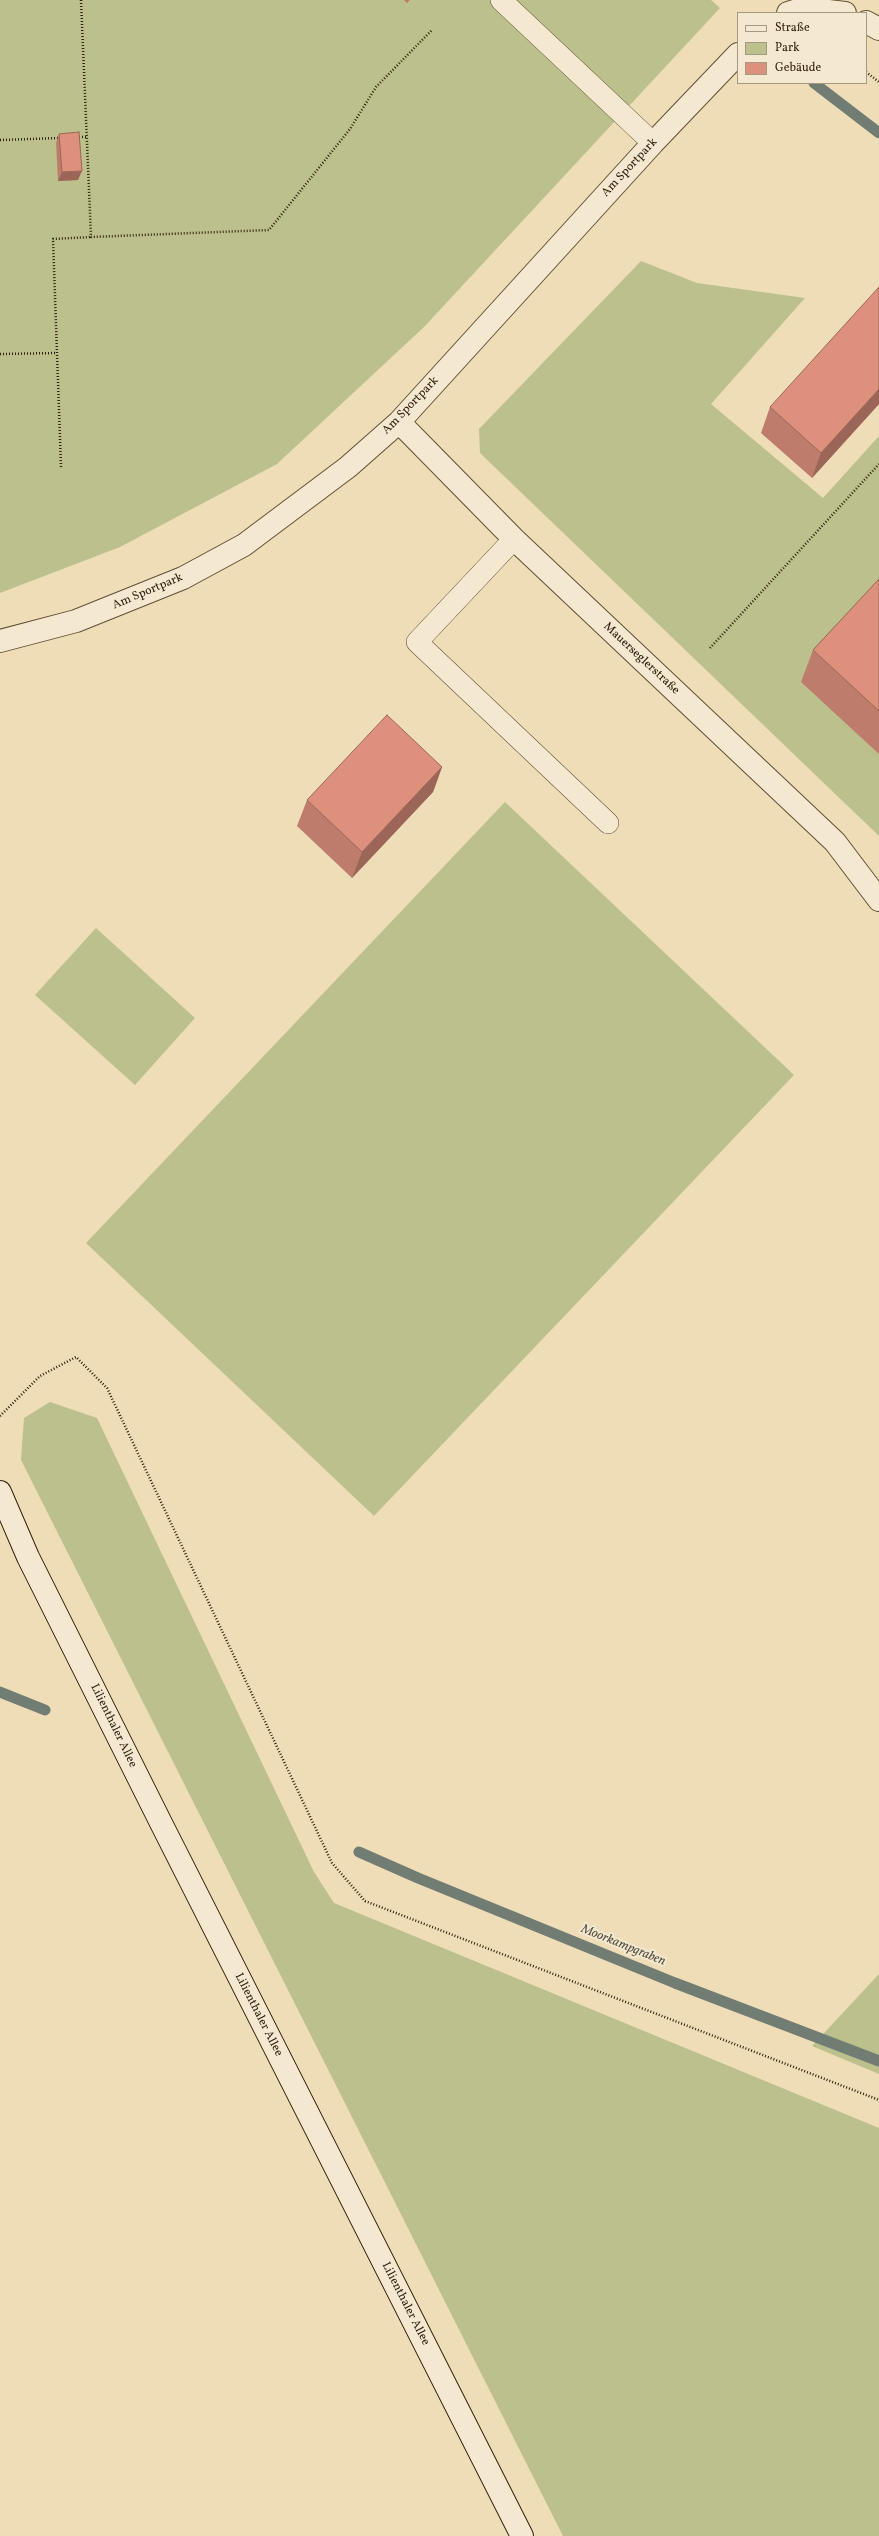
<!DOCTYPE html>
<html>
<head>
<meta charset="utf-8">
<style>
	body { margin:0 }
	#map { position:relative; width:879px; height:2536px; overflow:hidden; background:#eeddb7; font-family:Vollkorn,serif }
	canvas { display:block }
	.legend { position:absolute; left:737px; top:12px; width:130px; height:72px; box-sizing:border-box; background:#f4e9d0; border:1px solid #a69981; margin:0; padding:5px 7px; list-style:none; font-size:12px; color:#31200b }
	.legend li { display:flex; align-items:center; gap:8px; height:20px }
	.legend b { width:20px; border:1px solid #a69981 }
</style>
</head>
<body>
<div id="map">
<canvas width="879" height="2536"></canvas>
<ul class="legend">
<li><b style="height:5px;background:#f4e9d0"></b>Straße</li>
<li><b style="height:11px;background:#bcc08c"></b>Park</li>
<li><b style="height:11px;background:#dd917d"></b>Gebäude</li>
</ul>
</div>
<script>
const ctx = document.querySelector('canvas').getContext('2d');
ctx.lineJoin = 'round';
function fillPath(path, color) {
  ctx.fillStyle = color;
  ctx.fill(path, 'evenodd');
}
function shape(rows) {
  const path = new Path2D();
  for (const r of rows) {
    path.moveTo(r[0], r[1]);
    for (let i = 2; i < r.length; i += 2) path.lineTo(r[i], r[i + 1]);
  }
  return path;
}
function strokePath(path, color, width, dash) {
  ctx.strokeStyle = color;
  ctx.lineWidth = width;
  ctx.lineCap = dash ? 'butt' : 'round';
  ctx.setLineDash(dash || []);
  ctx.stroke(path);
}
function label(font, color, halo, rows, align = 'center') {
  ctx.font = font + ' Vollkorn,serif';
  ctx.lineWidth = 4;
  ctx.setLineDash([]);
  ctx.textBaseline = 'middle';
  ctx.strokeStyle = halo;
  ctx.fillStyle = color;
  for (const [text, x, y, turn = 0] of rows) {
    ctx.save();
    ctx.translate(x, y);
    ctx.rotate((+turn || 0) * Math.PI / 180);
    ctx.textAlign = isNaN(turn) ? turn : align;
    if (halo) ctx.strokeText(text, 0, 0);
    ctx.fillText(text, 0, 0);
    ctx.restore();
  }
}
fillPath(shape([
	[0,0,711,0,720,8,424,327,277,464,120,547,0,593],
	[641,261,697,283,805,298,711,404,823,498,879,436,879,836,480,453,479,429],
	[505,802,794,1075,374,1516,86,1243],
	[96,928,195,1018,135,1085,35,995],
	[50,1402,97,1418,314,1872,334,1903,879,2128,879,2536,563,2536,21,1460,24,1418],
	[879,1974,879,2074,812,2046]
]), '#bcc08c');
strokePath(shape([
	[814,83,879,133],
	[0,1692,45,1710],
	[359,1852,418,1878,675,1983,879,2061]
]), '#717c73', 11);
const lane = shape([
	[501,0,653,143],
	[514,539,417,642,608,823]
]);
const street = shape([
	[788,13,804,8,845,13],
	[866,22,879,29],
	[399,422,514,539,835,842,879,900],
	[0,641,76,621,183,578,244,545,348,467,399,422,653,143,738,54]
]);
const secondary = shape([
	[0,1492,28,1557,161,1823,522,2536]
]);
strokePath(lane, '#604f36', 22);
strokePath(street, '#604f36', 24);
strokePath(secondary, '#31200b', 24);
strokePath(shape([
	[81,0,91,237,269,230,350,129,376,87,432,30],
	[866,72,879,82],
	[76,137,87,137],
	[0,140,59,138],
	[0,354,57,353],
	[61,467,53,239,91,237],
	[710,648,879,464],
	[0,1416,40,1376,76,1357,107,1388,332,1863,365,1901,879,2100]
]), '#31200b', 2.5, [1, 2]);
strokePath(lane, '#f4e9d0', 21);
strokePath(street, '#f4e9d0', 22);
strokePath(secondary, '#f4e9d0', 22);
fillPath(shape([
	[404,0,410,0,407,3],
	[59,134,78,180,58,181,56,143],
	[879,404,812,478,761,433,770,407],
	[879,579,879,754,801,682,813,650],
	[442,767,433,792,352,878,297,826,307,800]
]), '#be7d6c');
fillPath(shape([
	[82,171,78,180,58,181,62,172],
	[879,389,879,404,812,478,821,453],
	[442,767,433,792,352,878,362,852]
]), '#9b6658');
const building = shape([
	[79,132,82,171,62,172,59,134,79,132],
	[879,287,879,389,821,453,770,407,879,287],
	[879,579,879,711,813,650,879,579],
	[387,715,442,767,362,852,307,800,387,715]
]);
fillPath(building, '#dd917d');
strokePath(building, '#9b6658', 1);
label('12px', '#31200b', '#f4e9d0', [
	["Am Sportpark",630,168,-47],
	["Am Sportpark",411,406,-46],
	["Am Sportpark",148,592,-23],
	["Mauerseglerstraße",641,659,43],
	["Lilienthaler Allee",113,1726,64],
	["Lilienthaler Allee",258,2015,63],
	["Lilienthaler Allee",405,2304,63]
]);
label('italic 13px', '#514e3f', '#f4e9d0', [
	["Moorkampgraben",623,1946,22]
]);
</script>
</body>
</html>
